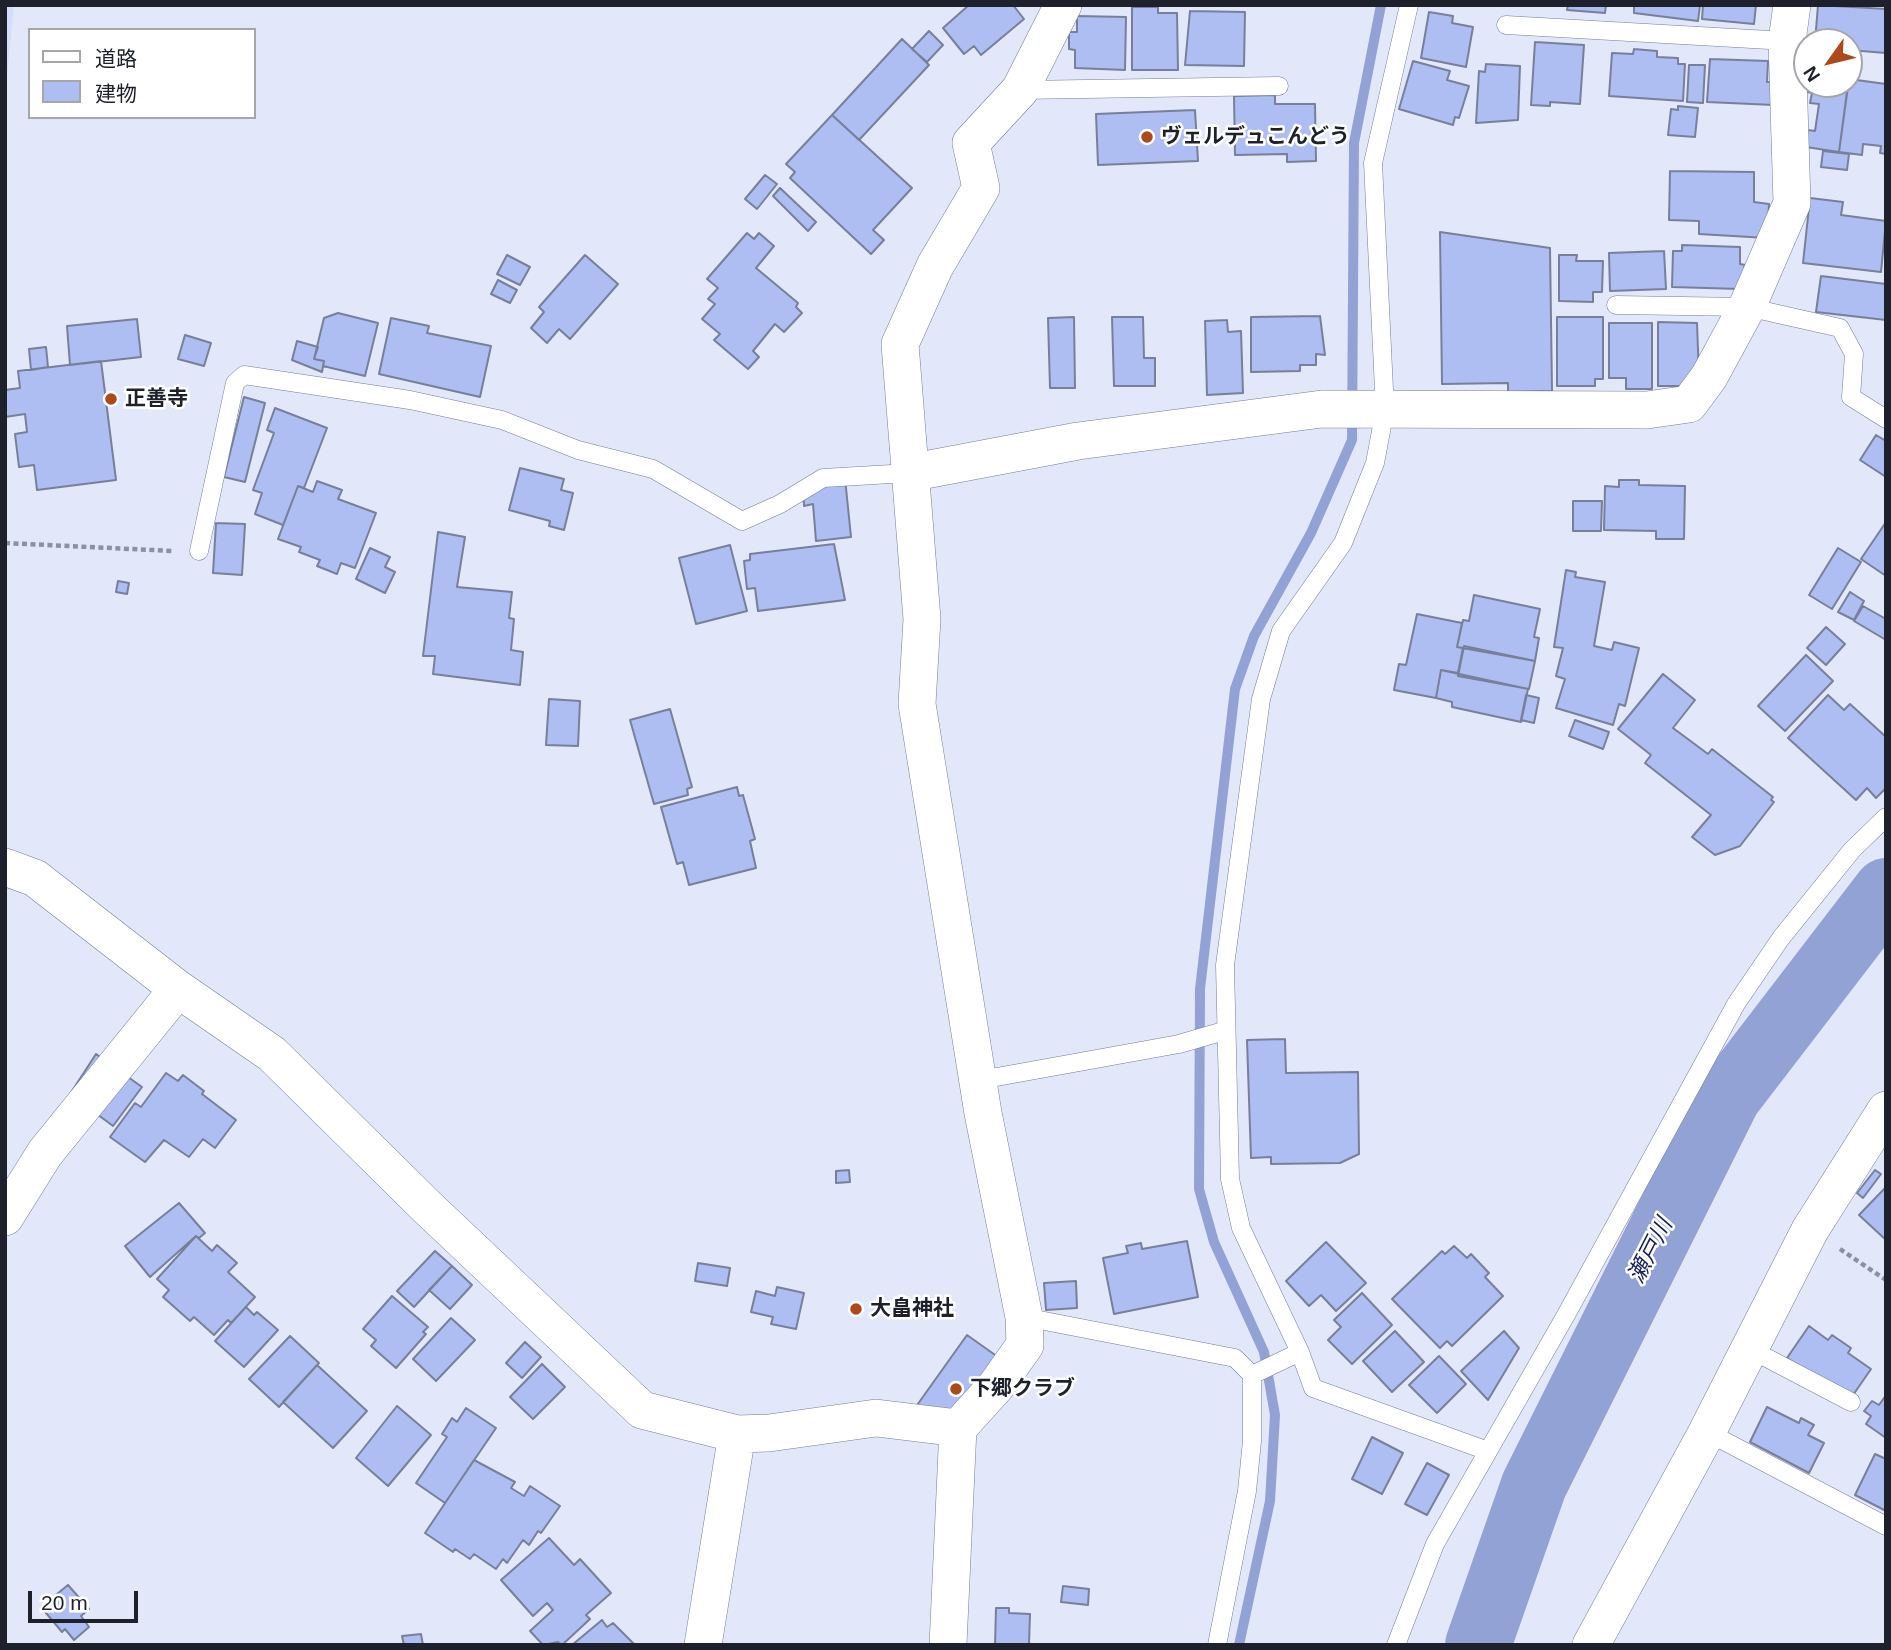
<!DOCTYPE html>
<html>
<head>
<meta charset="utf-8">
<style>
	body { margin:0 }
	#map { position:relative; width:1891px; height:1650px; overflow:hidden; background:#e2e8fa; font-family:Arial,"Noto Sans JP",sans-serif }
	canvas { display:block }
	.frame { position:absolute; inset:0; border:7px solid #1e212c; pointer-events:none }
	.legend { position:absolute; left:28px; top:28px; width:228px; height:91px; box-sizing:border-box; background:#fff; border:2px solid #a5a6ab; margin:0; padding:9px 12px; list-style:none; font-size:21px; color:#1e212c }
	.legend li { display:flex; align-items:center; gap:14px; height:35px }
	.legend b { width:35px; border:2px solid #a5a6ab }
	.north { position:absolute; left:1793px; top:28px; width:70px; height:70px; box-sizing:border-box; background:#fff; border:2px solid #a5a6ab; border-radius:50%; rotate:236deg; font-size:19px; font-weight:700; line-height:28px; text-align:center; color:#1e212c }
	.north::after { content:''; display:block; margin:auto; width:24px; height:32px; background:#ae491c; clip-path:polygon(50% 0,100% 100%,50% 72%,0 100%) }
	.scale { position:absolute; left:28px; top:1591px; width:110px; height:32px; box-sizing:border-box; border:4px solid #1e212c; border-top:0; padding-left:9px; font-size:21px; line-height:24px; white-space:nowrap; color:#1e212c; -webkit-text-stroke:5px #fff; paint-order:stroke }
</style>
</head>
<body>
<div id="map">
<canvas width="1891" height="1650"></canvas>
<div class="frame"></div>
<ul class="legend">
<li><b style="height:9px;background:#fff"></b>道路</li>
<li><b style="height:19px;background:#aebef2"></b>建物</li>
</ul>
<div class="north">N</div>
<div class="scale">20 m</div>
</div>
<script>
const ctx = document.querySelector('canvas').getContext('2d');
ctx.lineJoin = 'round';
function fillPath(path, color) {
  ctx.fillStyle = color;
  ctx.fill(path, 'evenodd');
}
function shape(rows) {
  const path = new Path2D();
  for (const r of rows) {
    path.moveTo(r[0], r[1]);
    for (let i = 2; i < r.length; i += 2) path.lineTo(r[i], r[i + 1]);
  }
  return path;
}
function strokePath(path, color, width, dash) {
  ctx.strokeStyle = color;
  ctx.lineWidth = width;
  ctx.lineCap = dash ? 'butt' : 'round';
  ctx.setLineDash(dash || []);
  ctx.stroke(path);
}
function label(font, color, halo, rows, align = 'center') {
  ctx.font = font + ' Arial,"Noto Sans JP",sans-serif';
  ctx.lineWidth = 5;
  ctx.setLineDash([]);
  ctx.textBaseline = 'middle';
  ctx.strokeStyle = halo;
  ctx.fillStyle = color;
  for (const [text, x, y, turn = 0] of rows) {
    ctx.save();
    ctx.translate(x, y);
    ctx.rotate((+turn || 0) * Math.PI / 180);
    ctx.textAlign = isNaN(turn) ? turn : align;
    if (halo) ctx.strokeText(text, 0, 0);
    ctx.fillText(text, 0, 0);
    ctx.restore();
  }
}
fillPath(shape([
	[5,5,14,5,5,96]
]), '#d4defb');
strokePath(shape([
	[1239,1645,1270,1501,1275,1415,1264,1352,1214,1242,1199,1189,1200,989,1235,689,1254,636,1311,533,1352,440,1354,143,1381,5]
]), '#93a2d5', 10);
strokePath(shape([
	[1478,1645,1534,1485,1728,1097,1886,891]
]), '#93a2d5', 66);
const building = shape([
	[969,5,1013,5,1024,19,981,55,974,46,964,54,943,28,969,5],
	[1568,5,1606,5,1605,13,1567,10,1568,5],
	[1634,5,1700,5,1698,21,1634,13,1634,5],
	[1703,5,1756,5,1754,24,1702,19,1703,5],
	[1818,5,1886,9,1886,53,1849,50,1849,42,1815,42,1818,5],
	[1132,7,1158,7,1158,13,1177,13,1178,70,1132,70,1132,7],
	[1190,11,1245,12,1244,66,1185,65,1190,11],
	[1429,12,1453,16,1452,23,1473,27,1466,67,1421,58,1429,12],
	[1077,16,1126,17,1125,70,1075,68,1075,50,1069,49,1069,32,1077,32,1077,16],
	[929,31,943,45,927,62,912,49,929,31],
	[902,39,929,65,859,140,832,115,902,39],
	[1535,42,1584,45,1580,104,1550,102,1550,106,1531,105,1535,42],
	[1634,49,1657,51,1657,57,1678,58,1678,64,1685,64,1683,101,1609,96,1612,53,1633,54,1634,49],
	[1710,59,1768,61,1767,82,1775,82,1774,105,1707,102,1710,59],
	[1413,61,1450,71,1447,80,1469,86,1459,118,1455,117,1453,125,1399,109,1413,61],
	[1486,64,1520,66,1518,120,1476,123,1479,71,1485,72,1486,64],
	[1689,65,1705,65,1703,103,1687,102,1689,65],
	[1849,79,1886,84,1886,154,1880,153,1881,146,1863,144,1862,155,1839,152,1849,79],
	[1808,84,1848,84,1839,152,1806,147,1808,130,1815,131,1819,104,1810,103,1812,93,1807,92,1808,84],
	[1275,95,1275,104,1315,104,1316,161,1287,162,1287,154,1235,155,1234,96,1275,95],
	[1678,106,1698,108,1695,137,1668,135,1671,109,1678,110,1678,106],
	[1195,110,1198,161,1098,165,1096,114,1195,110],
	[832,115,912,188,873,230,884,240,871,254,790,178,795,172,786,164,832,115],
	[1823,151,1849,154,1847,170,1821,167,1823,151],
	[1670,171,1754,172,1754,202,1769,204,1767,238,1699,234,1699,221,1669,220,1670,171],
	[765,175,777,184,757,209,745,199,765,175],
	[780,188,816,222,808,231,773,196,780,188],
	[1810,198,1843,202,1841,215,1886,221,1881,272,1803,263,1810,198],
	[1440,232,1550,248,1552,391,1508,392,1508,383,1442,384,1440,232],
	[747,233,754,239,759,233,774,246,756,268,798,303,796,307,802,313,784,332,775,324,753,351,759,357,748,369,714,340,720,334,702,319,715,304,708,299,718,288,707,279,747,233],
	[1682,245,1740,247,1740,264,1745,265,1740,289,1672,287,1673,251,1682,251,1682,245],
	[1664,251,1666,289,1610,291,1609,253,1664,251],
	[507,255,530,267,520,285,497,274,507,255],
	[585,255,618,284,570,339,559,329,547,343,531,328,544,312,539,307,585,255],
	[1559,255,1577,255,1576,261,1603,261,1602,292,1593,292,1593,302,1559,301,1559,255],
	[1821,276,1886,284,1886,320,1816,312,1821,276],
	[498,280,517,290,510,303,491,294,498,280],
	[338,313,378,323,365,376,323,366,324,361,314,359,324,318,338,313],
	[1320,316,1325,355,1316,354,1316,365,1300,365,1300,371,1251,372,1251,317,1320,316],
	[1074,317,1075,388,1050,388,1048,318,1074,317],
	[1112,317,1143,317,1144,358,1155,358,1155,386,1114,386,1112,317],
	[1557,317,1603,317,1603,379,1595,379,1595,386,1557,386,1557,317],
	[391,318,429,326,427,333,491,346,480,397,379,374,391,318],
	[137,319,141,357,70,365,67,326,137,319],
	[1227,320,1228,332,1241,331,1243,393,1207,395,1205,321,1227,320],
	[1658,322,1697,323,1699,377,1692,386,1658,386,1658,322],
	[1609,323,1652,323,1652,389,1626,389,1626,378,1609,378,1609,323],
	[185,335,211,343,204,366,178,359,185,335],
	[297,341,318,347,314,359,324,361,322,372,292,360,297,341],
	[46,347,48,367,31,370,29,349,46,347],
	[101,361,116,480,37,490,34,465,19,467,15,434,27,432,25,414,5,417,5,390,20,388,18,371,101,361],
	[244,397,265,403,245,482,224,477,244,397],
	[275,408,327,428,304,488,298,486,283,525,255,514,262,493,253,490,274,433,267,430,275,408],
	[1876,435,1886,441,1886,477,1860,460,1876,435],
	[520,468,564,479,561,490,573,493,564,530,549,526,550,521,509,510,520,468],
	[845,478,851,537,816,541,813,504,804,506,803,483,845,478],
	[1619,480,1639,480,1639,485,1685,486,1684,539,1656,539,1656,531,1604,530,1605,486,1619,487,1619,480],
	[317,481,342,490,338,499,376,513,355,568,341,563,337,574,317,566,320,560,299,552,301,547,278,539,298,486,313,492,317,481],
	[1573,501,1602,501,1601,531,1573,531,1573,501],
	[1886,522,1886,576,1861,559,1886,522],
	[216,523,245,524,242,575,213,573,216,523],
	[438,532,465,537,457,587,512,592,509,618,514,619,511,650,523,652,520,685,433,674,435,656,423,656,438,532],
	[834,544,845,600,758,611,755,588,747,589,744,561,750,560,750,554,834,544],
	[730,545,747,611,696,624,679,558,730,545],
	[370,548,390,557,385,567,395,572,385,593,356,579,370,548],
	[1838,548,1861,562,1832,609,1809,595,1838,548],
	[1566,570,1576,572,1575,577,1605,582,1594,646,1612,650,1614,642,1639,648,1625,706,1619,704,1613,725,1556,708,1565,679,1556,676,1563,648,1554,647,1566,570],
	[118,581,129,583,127,594,116,592,118,581],
	[1850,592,1864,601,1854,620,1838,612,1850,592],
	[1474,595,1540,609,1534,637,1539,638,1535,661,1457,647,1463,620,1469,621,1474,595],
	[1863,606,1886,619,1886,640,1854,621,1863,606],
	[1417,614,1462,623,1457,647,1463,648,1458,673,1441,670,1436,698,1394,690,1399,664,1406,665,1417,614],
	[1826,627,1845,644,1826,665,1807,648,1826,627],
	[1464,646,1535,661,1529,689,1458,676,1464,646],
	[1806,655,1833,681,1785,731,1758,706,1806,655],
	[1441,670,1528,689,1521,722,1452,707,1452,702,1436,698,1441,670],
	[1663,674,1695,700,1673,728,1708,754,1712,749,1773,797,1771,800,1774,802,1740,846,1715,855,1692,837,1711,815,1645,763,1651,755,1618,729,1663,674],
	[1526,695,1539,698,1534,723,1521,720,1526,695],
	[1828,695,1844,710,1850,704,1886,737,1886,788,1876,798,1867,788,1856,800,1788,738,1828,695],
	[549,699,580,701,578,746,546,745,549,699],
	[670,709,692,787,687,789,688,795,654,804,630,720,670,709],
	[1575,720,1609,732,1603,749,1569,736,1575,720],
	[737,787,739,796,743,795,755,839,750,841,756,868,689,885,683,862,677,864,661,807,737,787],
	[1285,1039,1286,1073,1358,1072,1359,1154,1340,1163,1271,1164,1271,1157,1251,1158,1247,1040,1285,1039],
	[96,1054,142,1087,113,1126,70,1094,96,1054],
	[166,1073,178,1081,183,1075,204,1091,202,1094,236,1120,215,1148,203,1139,189,1157,164,1140,145,1162,110,1137,135,1103,141,1107,166,1073],
	[849,1170,850,1182,836,1183,836,1171,849,1170],
	[1875,1170,1881,1174,1863,1198,1857,1193,1875,1170],
	[1886,1187,1886,1240,1859,1215,1886,1187],
	[179,1203,205,1233,199,1238,196,1236,150,1277,125,1246,179,1203],
	[196,1236,212,1251,217,1245,237,1263,228,1272,255,1297,231,1323,228,1320,214,1335,194,1317,190,1321,163,1297,169,1290,157,1279,196,1236],
	[1187,1241,1198,1297,1114,1314,1103,1258,1128,1253,1126,1246,1141,1243,1142,1249,1187,1241],
	[1326,1242,1366,1283,1336,1311,1321,1295,1309,1306,1286,1281,1326,1242],
	[1454,1246,1467,1258,1471,1254,1489,1273,1485,1277,1503,1296,1452,1346,1447,1341,1440,1348,1392,1299,1442,1251,1445,1254,1454,1246],
	[435,1251,452,1266,414,1307,397,1291,435,1251],
	[698,1263,730,1268,727,1286,695,1281,698,1263],
	[452,1266,472,1285,450,1309,429,1290,452,1266],
	[1076,1281,1077,1308,1046,1310,1044,1283,1076,1281],
	[777,1287,804,1293,796,1329,771,1324,773,1317,751,1312,756,1291,775,1296,777,1287],
	[1362,1293,1392,1325,1352,1364,1328,1340,1341,1327,1334,1320,1362,1293],
	[392,1296,428,1327,423,1332,426,1334,396,1368,371,1346,376,1340,363,1329,392,1296],
	[246,1307,254,1315,257,1312,278,1330,244,1367,215,1341,246,1307],
	[451,1318,475,1340,436,1381,413,1359,451,1318],
	[1809,1326,1828,1340,1832,1335,1851,1348,1848,1353,1871,1369,1849,1401,1787,1358,1809,1326],
	[1395,1331,1424,1362,1392,1392,1363,1361,1395,1331],
	[1504,1331,1519,1348,1488,1400,1461,1371,1504,1331],
	[967,1335,998,1357,944,1429,915,1408,967,1335],
	[290,1336,319,1363,279,1407,249,1379,290,1336],
	[525,1342,541,1357,522,1378,506,1363,525,1342],
	[1439,1356,1466,1384,1437,1413,1409,1385,1439,1356],
	[542,1364,565,1387,533,1419,510,1397,542,1364],
	[317,1365,367,1411,333,1448,283,1402,317,1365],
	[1886,1395,1886,1438,1866,1424,1871,1416,1864,1411,1872,1401,1879,1405,1886,1395],
	[397,1406,431,1435,388,1486,356,1458,397,1406],
	[1767,1407,1799,1423,1801,1418,1814,1425,1808,1435,1824,1443,1809,1473,1750,1442,1767,1407],
	[466,1408,496,1428,445,1503,416,1483,447,1437,442,1434,452,1418,457,1422,466,1408],
	[1372,1437,1403,1453,1382,1494,1352,1479,1372,1437],
	[1875,1454,1886,1459,1886,1511,1855,1495,1875,1454],
	[474,1460,515,1482,511,1488,524,1496,530,1486,560,1506,541,1533,538,1531,529,1545,523,1540,507,1563,503,1559,496,1569,474,1554,470,1559,455,1549,453,1552,425,1533,474,1460],
	[1427,1463,1449,1475,1427,1515,1405,1504,1427,1463],
	[549,1538,574,1565,580,1559,611,1593,586,1615,590,1619,562,1645,558,1642,543,1645,530,1631,553,1610,547,1603,533,1616,501,1580,549,1538],
	[68,1585,89,1609,81,1616,89,1627,74,1640,65,1629,62,1632,41,1607,68,1585],
	[1063,1586,1089,1589,1088,1605,1061,1602,1063,1586],
	[996,1608,1009,1608,1009,1613,1030,1614,1029,1644,1046,1645,995,1645,996,1608],
	[602,1620,607,1627,613,1623,635,1645,572,1645,602,1620],
	[421,1634,423,1645,404,1645,402,1636,421,1634]
]);
fillPath(building, '#aebef2');
strokePath(building, '#777f9a', 2);
const lane = shape([
	[1409,5,1373,163,1385,410,1375,463,1343,543,1281,631,1261,699,1225,965,1230,1179,1241,1228,1300,1352,1313,1388,1488,1451],
	[1506,25,1787,41],
	[1020,90,1279,86],
	[1616,305,1747,307,1840,328,1854,354,1851,397,1886,419],
	[199,551,235,383,244,375,410,400,502,420,578,450,653,469,742,521,780,504,823,478,909,473],
	[980,1080,1179,1044,1224,1031],
	[1024,1317,1235,1358,1252,1375,1252,1441,1247,1491,1217,1645],
	[1748,1348,1851,1402],
	[1252,1375,1300,1352],
	[1707,1432,1886,1526],
	[1396,1645,1435,1544,1566,1315,1736,1004,1781,938,1852,850,1886,817]
]);
const street = shape([
	[909,473,1078,441,1322,409,1647,410,1689,404,1709,377,1747,307,1792,203,1787,41,1792,5],
	[5,867,35,878,178,989,272,1054,427,1207,642,1410,737,1434,769,1433,876,1418,958,1428],
	[5,1217,45,1153,178,989],
	[703,1645,737,1434],
	[948,1645,958,1428,996,1386,1025,1345,1024,1317,983,1113,917,704,922,619,900,344,935,266,981,188,971,143,1020,90,1063,5],
	[1591,1645,1707,1432,1810,1230,1886,1110]
]);
strokePath(lane, '#747d97', 19);
strokePath(street, '#747d97', 38);
strokePath(shape([
	[5,543,173,551],
	[1840,1249,1886,1280],
	[1886,1645,1886,1644]
]), '#8c919f', 4.5, [5, 3.5]);
strokePath(lane, '#fff', 18);
strokePath(street, '#fff', 37);
for (const [x, y, r, color] of [
	[1147,137,7,"#ae491c"],
	[111,399,7,"#ae491c"],
	[856,1309,7,"#ae491c"],
	[956,1389,7,"#ae491c"]
]) {
  const dot = new Path2D();
  dot.arc(x, y, r, 0, 2 * Math.PI);
  ctx.fillStyle = color;
  ctx.fill(dot);
  strokePath(dot, '#fff', 2.5);
}
label('bold 21px', '#1e212c', '#fff', [
	["ヴェルデュこんどう",1161,137],
	["正善寺",125,399],
	["大畠神社",870,1309],
	["下郷クラブ",970,1389]
], 'left');
label('italic 23px', '#18215c', '#fff', [
	["瀬戸川",1651,1251,-63]
]);
</script>
</body>
</html>
